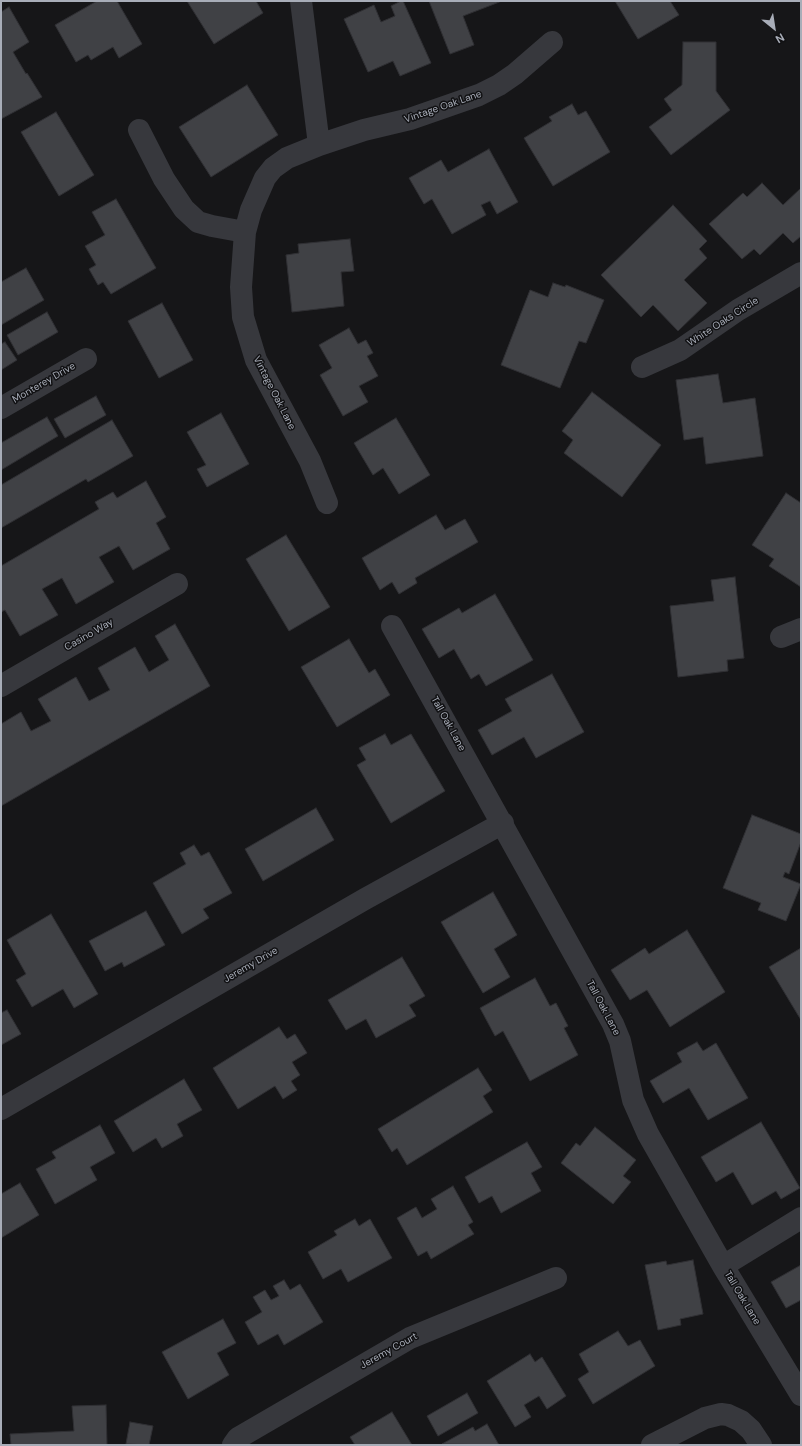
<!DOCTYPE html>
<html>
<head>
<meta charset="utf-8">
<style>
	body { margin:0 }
	#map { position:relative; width:802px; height:1446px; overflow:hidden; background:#161618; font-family:"DM Sans",sans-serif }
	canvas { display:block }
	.frame { position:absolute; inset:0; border:2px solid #a8adb8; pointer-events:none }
	.north { position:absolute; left:754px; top:8px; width:40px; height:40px; -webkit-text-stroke:3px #111113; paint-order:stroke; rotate:150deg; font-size:11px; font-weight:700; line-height:16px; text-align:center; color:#a8adb8 }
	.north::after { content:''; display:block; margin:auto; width:14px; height:18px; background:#a8adb8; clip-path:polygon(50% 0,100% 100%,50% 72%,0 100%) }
</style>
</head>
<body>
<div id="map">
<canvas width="802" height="1446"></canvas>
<div class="frame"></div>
<div class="north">N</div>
</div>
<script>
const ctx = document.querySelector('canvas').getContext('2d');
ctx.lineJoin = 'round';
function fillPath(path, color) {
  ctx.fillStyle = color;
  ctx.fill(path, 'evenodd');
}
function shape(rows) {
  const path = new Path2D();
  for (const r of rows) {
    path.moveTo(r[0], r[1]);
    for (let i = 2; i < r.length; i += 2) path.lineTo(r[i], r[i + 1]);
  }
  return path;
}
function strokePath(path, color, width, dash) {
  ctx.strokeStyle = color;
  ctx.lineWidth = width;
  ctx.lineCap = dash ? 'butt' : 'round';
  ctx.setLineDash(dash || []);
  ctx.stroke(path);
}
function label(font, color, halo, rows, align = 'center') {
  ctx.font = font + ' "DM Sans",sans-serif';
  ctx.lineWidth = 3;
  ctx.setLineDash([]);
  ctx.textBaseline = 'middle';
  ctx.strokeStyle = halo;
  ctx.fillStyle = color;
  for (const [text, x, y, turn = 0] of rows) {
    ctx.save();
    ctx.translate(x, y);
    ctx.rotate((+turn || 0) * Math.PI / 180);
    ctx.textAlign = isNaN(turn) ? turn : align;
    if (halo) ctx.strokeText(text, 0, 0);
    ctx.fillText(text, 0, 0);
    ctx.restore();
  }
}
const building = shape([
	[97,1,117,1,142,44,119,58,113,47,91,60,88,55,76,62,55,25,97,1],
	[187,1,256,1,263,13,214,44,187,1],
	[401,1,403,1,431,63,400,76,393,61,368,72,344,19,374,5,381,22,395,16,391,6,401,1],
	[429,1,502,1,463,16,474,45,450,54,429,1],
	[615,1,670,1,679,15,638,39,615,1],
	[9,7,29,42,13,52,26,74,27,73,42,97,1,119,1,12,9,7],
	[683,42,716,42,716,91,730,110,671,155,649,127,672,110,664,99,682,85,683,42],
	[247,85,278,135,211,177,179,127,247,85],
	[572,104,578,115,586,111,610,152,553,186,524,138,552,121,549,117,572,104],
	[56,112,94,175,59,196,21,132,56,112],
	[489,149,518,202,497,214,490,201,481,205,486,215,452,234,432,199,424,204,409,178,441,160,448,172,489,149],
	[762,183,783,205,801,188,801,236,793,243,783,233,760,255,754,249,742,259,709,224,743,193,747,197,762,183],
	[116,199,156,268,111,294,103,282,98,285,89,269,96,265,85,246,105,235,92,212,116,199],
	[673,205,707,241,699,249,707,258,684,280,707,303,678,331,653,305,641,317,601,275,673,205],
	[350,239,354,271,341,272,344,306,292,312,286,255,299,253,298,244,350,239],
	[26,268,44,300,1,325,1,282,26,268],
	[553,283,565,287,566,285,604,300,586,343,579,341,560,388,501,365,530,290,548,297,553,283],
	[162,303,193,360,159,378,128,321,162,303],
	[47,312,58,332,18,355,7,335,47,312],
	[349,328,358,344,366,340,373,353,367,356,378,376,359,386,368,402,343,416,320,375,332,368,319,345,349,328],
	[5,342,17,360,1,370,1,344,5,342],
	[718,374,723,403,755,398,763,456,706,464,703,437,684,440,676,380,718,374],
	[592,392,661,445,622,497,564,453,573,440,562,431,592,392],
	[96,396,106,415,65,438,54,419,96,396],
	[221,413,249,464,207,487,197,469,206,465,187,432,221,413],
	[47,417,58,436,1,470,1,443,47,417],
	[396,418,430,475,399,494,383,468,373,475,354,443,396,418],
	[112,420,133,456,88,482,86,479,1,528,1,485,112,420],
	[146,481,166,517,156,523,170,549,133,570,119,546,99,557,114,582,76,604,62,578,42,589,58,615,20,636,5,610,1,612,1,566,99,509,95,502,113,492,117,498,146,481],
	[786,493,801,503,801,587,769,566,774,559,752,545,786,493],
	[436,515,445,530,465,519,478,542,415,578,417,583,399,594,392,582,380,590,362,558,436,515],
	[286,535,330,607,289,631,246,559,286,535],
	[735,577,744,658,727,660,728,671,678,677,670,606,714,601,711,580,735,577],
	[495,594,533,660,486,686,479,674,471,679,454,649,439,658,422,629,459,608,462,613,495,594],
	[175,624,210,686,1,806,1,724,21,712,31,731,51,721,38,699,76,677,89,701,110,690,98,668,135,647,149,672,169,660,155,636,175,624],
	[349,639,369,673,375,669,390,695,337,727,301,667,349,639],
	[552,674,584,732,536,758,524,737,492,755,478,730,512,711,505,699,552,674],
	[385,734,391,745,411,734,445,791,391,823,357,765,366,760,359,748,385,734],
	[316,808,334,840,263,881,245,849,316,808],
	[752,815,801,834,801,842,789,874,785,872,783,877,801,884,786,921,758,910,761,903,723,888,752,815],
	[194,845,201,856,209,852,232,893,203,909,209,918,182,934,153,883,186,864,180,853,194,845],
	[493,892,517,935,494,949,510,977,483,993,441,922,493,892],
	[146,911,165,945,124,967,122,962,105,971,89,941,146,911],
	[51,914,98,994,74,1008,63,989,32,1007,16,980,26,974,7,940,51,914],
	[687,930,725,992,670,1027,647,990,630,1000,611,970,645,948,649,954,687,930],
	[801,948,801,1020,769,967,801,948],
	[402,957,425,996,409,1005,416,1016,376,1038,366,1019,346,1030,328,1000,402,957],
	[535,978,550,1006,556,1003,568,1026,564,1028,578,1055,530,1081,503,1031,495,1036,480,1008,535,978],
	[7,1010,21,1034,1,1045,1,1013,7,1010],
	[279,1027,287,1039,295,1034,307,1053,292,1062,300,1075,291,1081,297,1090,283,1099,275,1086,238,1109,213,1068,279,1027],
	[697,1042,703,1051,716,1043,748,1098,708,1120,689,1088,663,1103,650,1081,682,1062,677,1053,697,1042],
	[478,1068,492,1090,483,1096,493,1112,407,1165,397,1148,392,1152,378,1129,478,1068],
	[184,1079,202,1110,177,1124,183,1136,162,1148,156,1138,133,1152,114,1121,184,1079],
	[761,1122,800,1188,781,1199,776,1191,752,1205,733,1172,716,1182,701,1157,761,1122],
	[100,1125,115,1153,90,1167,97,1180,55,1204,36,1169,56,1158,52,1152,100,1125],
	[595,1127,636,1160,623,1176,631,1182,613,1204,561,1163,576,1143,580,1146,595,1127],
	[527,1142,542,1167,531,1173,541,1191,501,1213,492,1196,479,1203,465,1177,527,1142],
	[20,1183,39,1215,1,1238,1,1194,20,1183],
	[453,1186,473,1222,468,1225,474,1234,431,1259,427,1251,418,1256,397,1218,416,1207,422,1218,437,1209,431,1199,453,1186],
	[355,1219,359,1226,370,1219,392,1258,348,1282,341,1269,323,1279,308,1252,337,1235,334,1231,355,1219],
	[693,1260,703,1314,680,1319,681,1325,658,1330,645,1265,666,1261,667,1265,693,1260],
	[801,1265,801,1300,786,1308,771,1282,801,1265],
	[284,1280,290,1290,300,1284,323,1322,284,1345,278,1334,258,1345,245,1322,262,1312,253,1297,265,1290,271,1300,279,1296,273,1286,284,1280],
	[223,1319,236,1343,217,1353,229,1375,188,1399,162,1352,223,1319],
	[618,1331,628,1346,640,1340,655,1366,593,1404,578,1379,589,1372,579,1354,618,1331],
	[530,1354,535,1362,542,1357,566,1396,547,1409,539,1396,524,1405,531,1417,515,1427,487,1381,530,1354],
	[467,1393,478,1413,438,1436,427,1416,467,1393],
	[106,1405,107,1445,11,1445,10,1434,74,1431,72,1406,106,1405],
	[392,1412,412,1445,355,1445,350,1437,392,1412],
	[130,1422,153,1426,149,1445,126,1444,130,1422],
	[487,1424,499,1445,442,1444,473,1427,475,1431,487,1424]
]);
fillPath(building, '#404145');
strokePath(building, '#303034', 1);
strokePath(shape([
	[301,1,319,145],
	[139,130,164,179,184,209,198,222,212,226,245,232],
	[642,367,680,350,738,310,801,273],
	[1,408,86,359],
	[327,503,310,461,256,360,243,317,241,287,245,232,251,210,265,178,273,168,287,158,319,145,364,130,410,119,479,95,499,85,515,74,552,42],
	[392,626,613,1024,620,1041,633,1100,648,1134,723,1266,801,1395],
	[781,637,801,629],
	[1,686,177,584],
	[1,1109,365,899,503,823],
	[723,1266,801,1218],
	[233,1445,238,1438,410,1338,556,1278],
	[652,1445,705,1418,721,1414,728,1415,741,1421,751,1430,761,1445]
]), '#37383d', 22);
label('10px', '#a8adb8', '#111113', [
	["Vintage Oak Lane",443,107,-19],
	["White Oaks Circle",723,322,-33],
	["Monterey Drive",44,383,-30],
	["Vintage Oak Lane",274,393,63],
	["Casino Way",89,635,-30],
	["Tall Oak Lane",448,724,61],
	["Jeremy Drive",251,965,-30],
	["Tall Oak Lane",603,1008,62],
	["Tall Oak Lane",742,1298,59],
	["Jeremy Court",389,1351,-29]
]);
</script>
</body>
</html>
